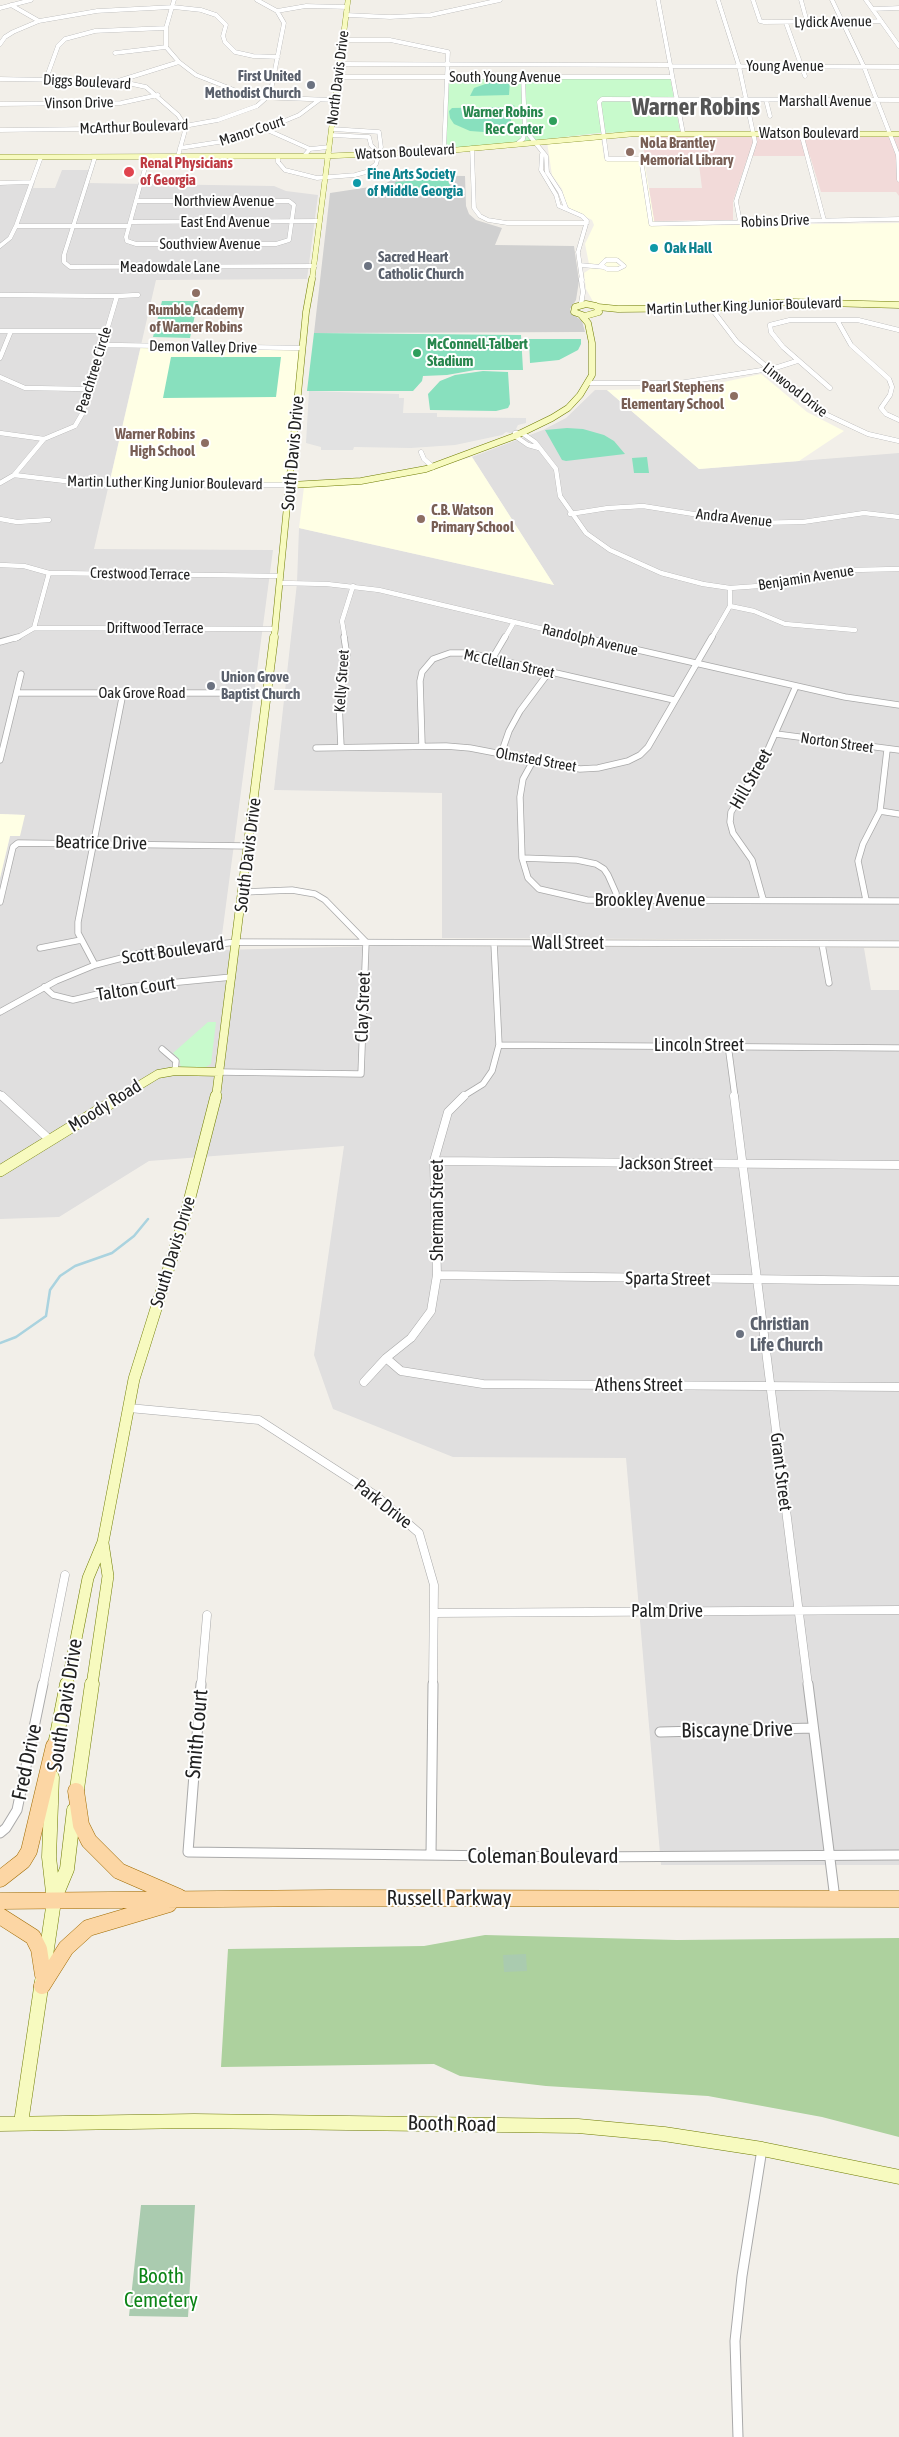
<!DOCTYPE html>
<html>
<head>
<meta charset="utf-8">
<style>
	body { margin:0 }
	canvas { display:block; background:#f2efe9 }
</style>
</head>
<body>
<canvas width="899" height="2437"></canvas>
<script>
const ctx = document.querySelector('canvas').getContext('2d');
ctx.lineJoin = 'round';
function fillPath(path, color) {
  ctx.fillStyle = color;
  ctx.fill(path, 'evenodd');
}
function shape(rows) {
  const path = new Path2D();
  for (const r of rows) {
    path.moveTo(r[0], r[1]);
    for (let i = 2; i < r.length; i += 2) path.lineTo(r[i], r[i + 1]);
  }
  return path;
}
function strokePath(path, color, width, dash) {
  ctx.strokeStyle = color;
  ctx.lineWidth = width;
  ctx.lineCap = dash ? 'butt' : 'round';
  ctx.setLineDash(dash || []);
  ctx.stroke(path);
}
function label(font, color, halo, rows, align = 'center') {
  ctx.font = font + ' "Asap Condensed",sans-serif';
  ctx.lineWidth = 4;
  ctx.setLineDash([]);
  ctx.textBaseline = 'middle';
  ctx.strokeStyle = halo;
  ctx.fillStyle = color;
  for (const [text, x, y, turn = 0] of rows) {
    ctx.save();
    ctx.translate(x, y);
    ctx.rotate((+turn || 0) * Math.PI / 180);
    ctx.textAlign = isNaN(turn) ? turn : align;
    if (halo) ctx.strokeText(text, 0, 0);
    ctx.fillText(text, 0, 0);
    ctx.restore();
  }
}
fillPath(shape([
	[62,170,89,170,86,183,274,186,286,191,318,195,307,279,156,280,94,549,273,550,220,950,378,946,864,948,871,990,899,990,899,1865,661,1865,626,1458,453,1457,333,1409,314,1355,344,1146,149,1161,59,1217,0,1219,0,878,10,836,25,815,0,814,0,182,35,182,33,188,55,188],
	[595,390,607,390,699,469,899,453,899,940,442,938,442,793,274,790,297,583,299,528,554,585,472,457,543,430,566,418]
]), '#e0dfdf');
fillPath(shape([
	[745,135,899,137,899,196,896,192,821,192,810,156,748,156,733,201,733,220,654,221,649,188,702,188,698,157,645,157,641,136]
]), '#f2dad9');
fillPath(shape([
	[601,137,604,158,644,159,655,226,899,223,899,303,603,308,595,305,586,289,584,273,590,269,585,244,594,225,592,220,570,209,566,203,562,189,552,175,547,142],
	[141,346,302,348,291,485,109,485],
	[761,374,807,412,844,431,799,461,699,469,607,390,696,388],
	[472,457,554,585,299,528,304,487,392,479],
	[0,814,25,815,20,836,10,836,0,878]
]), '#ffffe5');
fillPath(shape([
	[400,175,465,176,466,206,469,214,476,220,502,228,495,245,574,246,579,281,576,300,570,309,571,313,582,321,585,332,314,333,330,193,383,185]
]), '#d0d0d0');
fillPath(shape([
	[485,1935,677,1940,899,1938,899,2137,822,2117,708,2096,546,2086,460,2076,434,2064,221,2067,228,1949,424,1946]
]), '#add19e');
fillPath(shape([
	[526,1954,527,1971,504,1972,503,1955],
	[141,2205,195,2205,188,2317,129,2316]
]), '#aacbaf');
fillPath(shape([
	[447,77,670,77,680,131,599,133,444,151],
	[208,1022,216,1022,211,1064,204,1068,181,1068,179,1059,173,1053]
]), '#c8facc');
fillPath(shape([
	[494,81,510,81,509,95,470,96,474,88],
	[510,104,515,106,511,108,511,134,470,131,454,124,450,118,449,111,452,108,506,107],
	[447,178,452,190,399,194,395,182],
	[162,301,198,301,190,338,153,337],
	[314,333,521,335,523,370,475,370,447,375,423,376,422,381,413,391,307,391],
	[529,339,581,339,581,344,578,350,559,360,530,363],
	[171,357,281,357,276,397,163,398],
	[483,371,508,372,510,404,508,408,496,411,430,410,428,394,440,381,455,375],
	[567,428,583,429,604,435,614,441,625,454,566,461,562,460,545,430],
	[647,457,649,473,634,473,632,458]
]), '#88e0be');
fillPath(shape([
	[309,391,399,394,399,398,404,398,403,413,437,413,437,417,526,418,526,423,518,425,516,429,520,431,514,434,506,432,502,435,455,445,411,448,354,447,353,450,321,450,321,447,306,443]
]), '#e2e2e2');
strokePath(shape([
	[0,1343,16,1337,46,1316,50,1290,60,1276,75,1266,112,1253,134,1236,148,1219]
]), '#aad3df', 2.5);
const streetFar4 = shape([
	[174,0,166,28,166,47,179,62,196,75,252,97,335,100],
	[658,0,683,133],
	[718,0,739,66,755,142,736,201,740,222],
	[753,0,760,21,764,22,881,21],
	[801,0,807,22],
	[832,0,864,67,898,155,899,180],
	[866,0,899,46],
	[11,5,39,21],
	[0,8,31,0],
	[873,9,899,8],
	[277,11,306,6,347,7],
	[347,15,390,17,431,15,500,0],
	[786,23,805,76],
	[342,40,390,40,448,52,444,151],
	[0,44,5,37,13,32,39,21,97,11,173,7,201,10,216,15,226,25,223,36,225,42,235,52,253,56,278,57],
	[115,53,166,47],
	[339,64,670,65],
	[670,66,899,67],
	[338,77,672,77],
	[523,77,525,130,546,156,547,172,560,192,566,208],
	[0,79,118,81,146,87,178,115,186,127,178,156],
	[46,79,58,46,65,39,95,31,166,28],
	[118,81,179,62],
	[766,100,770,116],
	[899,100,602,99,599,102,607,159,641,159,651,224,899,219],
	[0,104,121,103,158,95],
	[265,129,310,149,304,156],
	[0,130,173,128,218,120,257,106,266,98,272,85,284,23,277,11,257,0],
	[801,133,824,220],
	[331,135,369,137,371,145,378,153],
	[518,143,523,139,525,130],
	[180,148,219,142,265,129,299,115,319,100],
	[472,148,474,208,480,216,488,220,507,223,587,223],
	[310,149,329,147],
	[542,154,541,170,556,195,559,206,582,216,587,221,578,252,582,280],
	[278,156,278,162,285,170,317,178,355,175,366,172,376,164,381,147,379,132,332,129],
	[95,157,64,255,64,262,70,267,315,266],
	[0,183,31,182],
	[136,201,289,201,294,205,289,240,276,244,136,244,127,241,126,237,148,157],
	[130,222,320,221],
	[16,226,129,226],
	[0,246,10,238,16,226,41,157],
	[606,260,617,260,624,266,618,269,607,269,601,265,606,260],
	[580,265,603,267]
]);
const streetFar3 = shape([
	[0,295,117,296,82,414,75,426,44,439,0,433],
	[117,296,138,295],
	[581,304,583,292,581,279],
	[711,308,737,342,821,412,868,434,899,441],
	[837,320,851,345,889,379,892,387,890,395,881,408,886,414,899,420],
	[0,331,105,331],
	[104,345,302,348],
	[0,358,11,331],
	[0,377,25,388,89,389],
	[589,383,680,383,775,368,797,361],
	[830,388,783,347,771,332,770,325,790,320,858,320,899,330],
	[539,448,528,445,515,436,515,433,522,433,535,442,556,469,560,496,586,533,610,550,661,573,703,584,730,588,773,585,850,570,899,569],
	[421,452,424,459,433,467],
	[14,475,99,485,291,485],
	[0,483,14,475,44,439],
	[570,514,608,508,643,506,750,523,803,522,864,513,899,517],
	[0,519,17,522,49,520],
	[0,565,24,566,49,573,281,576],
	[281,583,327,584,379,590,586,639],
	[730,606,754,611,785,624,855,630],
	[34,628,275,629],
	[15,639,34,628,49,573],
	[345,639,342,621,353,586],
	[504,639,514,622],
	[711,639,730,606,730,588]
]);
const streetFar2 = shape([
	[581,637,845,697,899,705],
	[0,642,18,637],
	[492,659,505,637],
	[17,693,268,693],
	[776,734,899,750],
	[422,745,420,681,422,672,433,659,450,653,468,653,674,700],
	[341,747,339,703,347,656,344,637],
	[316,748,446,746,470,748,580,769,598,768,628,761,640,755,648,747,712,637],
	[501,754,509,731,520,711,549,672],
	[0,760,21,674],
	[533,761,523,779,520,797,522,858,528,878,539,889,587,900,899,901],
	[880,811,899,814],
	[522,858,577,860,596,864,604,869,608,875,616,893,616,900],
	[763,899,752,860,733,833,730,822,731,812,762,763,796,686],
	[866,900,858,861,863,844,880,811,887,750],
	[0,902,13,847,18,843,249,846],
	[822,944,829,983],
	[40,948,81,940],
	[95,965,78,933,78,922,123,693],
	[44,987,53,995,73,1000,127,987,232,977],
	[0,1012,56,981,95,965,145,952,237,942,899,944],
	[499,1045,899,1048],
	[728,1045,735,1097],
	[162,1049,176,1061,175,1071],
	[220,1072,361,1074,366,942,325,900,315,894,292,890,244,892],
	[0,1094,4,1097],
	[462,1097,483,1084,492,1071,499,1045,494,943]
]);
const streetFar1 = shape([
	[2,1096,50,1140],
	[734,1096,808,1685],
	[434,1161,899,1165],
	[437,1275,899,1281],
	[386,1358,401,1371,483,1384,899,1387],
	[364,1382,386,1358,411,1338,431,1311,437,1275,434,1161,448,1112,464,1096],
	[129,1408,259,1420,375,1495,419,1533,434,1585,433,1685],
	[434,1613,899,1610],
	[43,1685,65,1575],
	[201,1685,207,1615]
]);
const street = shape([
	[201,1684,188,1852,579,1857,899,1855],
	[808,1684,835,1899],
	[660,1732,813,1728],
	[0,1833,6,1828,17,1810,43,1684],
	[431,1855,433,1684],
	[738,2437,735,2341,742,2276,762,2149]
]);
const secondaryFar4 = shape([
	[0,157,327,156,444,151,632,134,899,134],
	[312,280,348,0]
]);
const secondaryFar3 = shape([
	[586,304,596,306,599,312,585,316,574,312,575,307,586,304],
	[598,307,618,309,711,308,790,302,899,305],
	[291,485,361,481,426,469,515,436,552,418,568,408,580,395,592,375,592,343,588,323,582,316],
	[274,639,306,312,312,279]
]);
const secondaryFar2 = shape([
	[120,1097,158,1074,175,1071,220,1072],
	[216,1097,274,637]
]);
const secondaryFar1 = shape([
	[0,1171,122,1096],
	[67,1685,88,1578,103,1542,134,1379,186,1213,216,1096],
	[92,1685,108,1576,103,1543]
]);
const secondary = shape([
	[54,1750,67,1684],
	[76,1796,92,1684],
	[54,1900,67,1869,74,1810],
	[45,1962,54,1901,49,1857,52,1777],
	[21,2123,42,1981],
	[0,2124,194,2121,578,2126,664,2134,762,2149,899,2177]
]);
const primary = shape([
	[76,1791,81,1825,89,1841,119,1871,179,1897],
	[0,1879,23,1861,29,1851,54,1746],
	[0,1901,330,1898,899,1899],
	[0,1916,33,1937,39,1949,43,1975],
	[42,1986,66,1948,88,1928,169,1904]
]);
strokePath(streetFar4, '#a9a9a9', 4.5);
strokePath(streetFar3, '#a9a9a9', 5);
strokePath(streetFar2, '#a9a9a9', 7);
strokePath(streetFar1, '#a9a9a9', 9);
strokePath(street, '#a9a9a9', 11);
strokePath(secondaryFar4, '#707d05', 5.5);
strokePath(secondaryFar3, '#707d05', 7);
strokePath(secondaryFar2, '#707d05', 9);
strokePath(secondaryFar1, '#707d05', 12);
strokePath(secondary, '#707d05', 15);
strokePath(primary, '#a06b00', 17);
strokePath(streetFar4, '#fff', 4);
strokePath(streetFar3, '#fff', 4.5);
strokePath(streetFar2, '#fff', 5.5);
strokePath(streetFar1, '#fff', 8);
strokePath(street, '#fff', 9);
strokePath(secondaryFar4, '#f7fabf', 5);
strokePath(secondaryFar3, '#f7fabf', 6);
strokePath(secondaryFar2, '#f7fabf', 8);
strokePath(secondaryFar1, '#f7fabf', 11);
strokePath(secondary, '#f7fabf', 14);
strokePath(primary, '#fcd6a4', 16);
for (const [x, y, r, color] of [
	[311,85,5,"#6b7280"],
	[553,121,5,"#2e9e5b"],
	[630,152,5,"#8d6e63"],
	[129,172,6,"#e0444e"],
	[357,183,5,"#0f9aa8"],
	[654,248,5,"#0f9aa8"],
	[368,266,5,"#6b7280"],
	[196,293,5,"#8d6e63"],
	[417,353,5,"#2e9e5b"],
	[734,396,5,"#8d6e63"],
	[205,443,5,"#8d6e63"],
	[421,519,5,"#8d6e63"],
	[211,686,5,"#6b7280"],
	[740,1334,5,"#6b7280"]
]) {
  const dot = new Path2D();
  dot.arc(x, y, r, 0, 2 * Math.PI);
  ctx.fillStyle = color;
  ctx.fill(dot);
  strokePath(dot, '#fff', 2);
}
label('15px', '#222', '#fff', [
	["Lydick Avenue",833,22,-1],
	["Young Avenue",785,66],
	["South Young Avenue",505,77],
	["North Davis Drive",338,78,-83],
	["Diggs Boulevard",87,82,3],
	["Marshall Avenue",825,101],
	["Vinson Drive",79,103,-1],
	["McArthur Boulevard",134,127,-2],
	["Manor Court",252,131,-18],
	["Watson Boulevard",809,133],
	["Watson Boulevard",405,152,-3],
	["Northview Avenue",224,201],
	["Robins Drive",775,221,-2],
	["East End Avenue",225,222],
	["Southview Avenue",210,244],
	["Meadowdale Lane",170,267],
	["Martin Luther King Junior Boulevard",744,306,-2],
	["Demon Valley Drive",203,347,1],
	["Peachtree Circle",94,370,-73],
	["Linwood Drive",795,390,38],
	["Martin Luther King Junior Boulevard",165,483,1],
	["Andra Avenue",734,518,6],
	["Crestwood Terrace",140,574,1],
	["Benjamin Avenue",806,578,-9],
	["Driftwood Terrace",155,628],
	["Randolph Avenue",590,640,13],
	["Mc Clellan Street",509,664,12],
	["Kelly Street",342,681,-86],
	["Oak Grove Road",142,693],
	["Norton Street",837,743,8],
	["Olmsted Street",536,760,10]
]);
label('bold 15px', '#5b616d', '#fff', [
	["First United",301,76,"right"],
	["Methodist Church",301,93,"right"],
	["Sacred Heart",378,257],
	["Catholic Church",378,274],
	["Union Grove",221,677],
	["Baptist Church",221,694]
], 'left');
label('bold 15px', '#27864d', '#fff', [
	["Warner Robins",543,112],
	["Rec Center",543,129],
	["McConnell-Talbert",427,344,"left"],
	["Stadium",427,361,"left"]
], 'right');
label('bold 15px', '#785e54', '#fff', [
	["Nola Brantley",640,143],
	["Memorial Library",640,160],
	["Rumble Academy",196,310,"center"],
	["of Warner Robins",196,327,"center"],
	["Pearl Stephens",724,387,"right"],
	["Elementary School",724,404,"right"],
	["Warner Robins",195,434,"right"],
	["High School",195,451,"right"],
	["C.B. Watson",431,510],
	["Primary School",431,527]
], 'left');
label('bold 15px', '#be3a42', '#fff', [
	["Renal Physicians",140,163],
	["of Georgia",140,180]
], 'left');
label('bold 15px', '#0d838f', '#fff', [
	["Fine Arts Society",367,174],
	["of Middle Georgia",367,191],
	["Oak Hall",664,248]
], 'left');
label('18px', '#222', '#fff', [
	["South Davis Drive",293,453,-85],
	["Hill Street",751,779,-60],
	["Beatrice Drive",101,843,1],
	["South Davis Drive",248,855,-83],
	["Brookley Avenue",650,900],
	["Wall Street",568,943],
	["Scott Boulevard",173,951,-8],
	["Talton Court",136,989,-9],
	["Clay Street",363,1007,-88],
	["Lincoln Street",699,1045],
	["Moody Road",105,1106,-32],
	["Jackson Street",666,1164,1],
	["Sherman Street",437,1210,-90],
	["South Davis Drive",173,1252,-73],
	["Sparta Street",668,1279,1],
	["Athens Street",639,1385],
	["Grant Street",781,1472,83],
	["Park Drive",383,1504,38],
	["Palm Drive",667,1611]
]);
label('bold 18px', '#5b616d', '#fff', [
	["Christian",750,1324],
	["Life Church",750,1345]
], 'left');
label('21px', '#222', '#fff', [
	["South Davis Drive",65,1705,-81],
	["Biscayne Drive",737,1730,-1],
	["Smith Court",197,1734,-85],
	["Fred Drive",27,1762,-78],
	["Coleman Boulevard",543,1856],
	["Russell Parkway",449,1898],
	["Booth Road",452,2124,1]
]);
label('21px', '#0c8416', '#fff', [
	["Booth",161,2276],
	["Cemetery",161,2300]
]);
label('bold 24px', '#555', '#fff', [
	["Warner Robins",696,107]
]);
</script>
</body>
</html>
